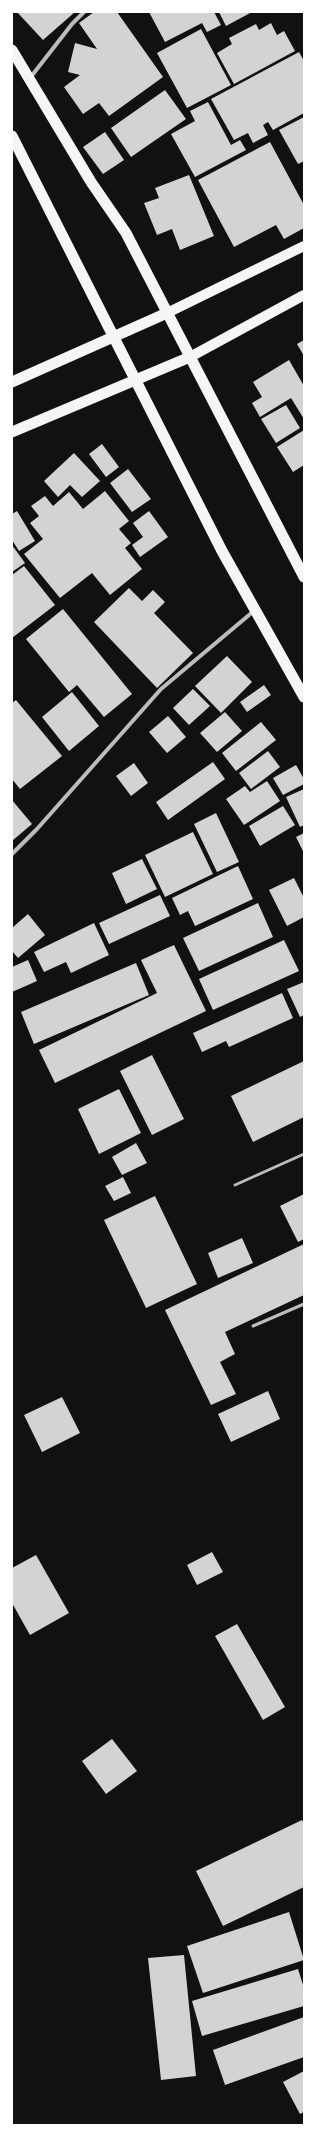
<!DOCTYPE html>
<html>
<head>
<meta charset="utf-8">
<style>
	body { margin:0 }
	#map { position:relative; width:316px; height:2137px; overflow:hidden; background:#111; font-family:"Noto Serif",serif }
	canvas { display:block }
	.frame { position:absolute; inset:0; border:13px solid #fff; pointer-events:none }
</style>
</head>
<body>
<div id="map">
<canvas width="316" height="2137"></canvas>
<div class="frame"></div>
</div>
<script>
const ctx = document.querySelector('canvas').getContext('2d');
ctx.lineJoin = 'round';
function fillPath(path, color) {
  ctx.fillStyle = color;
  ctx.fill(path, 'evenodd');
}
function shape(rows) {
  const path = new Path2D();
  for (const r of rows) {
    path.moveTo(r[0], r[1]);
    for (let i = 2; i < r.length; i += 2) path.lineTo(r[i], r[i + 1]);
  }
  return path;
}
function strokePath(path, color, width, dash) {
  ctx.strokeStyle = color;
  ctx.lineWidth = width;
  ctx.lineCap = dash ? 'butt' : 'round';
  ctx.setLineDash(dash || []);
  ctx.stroke(path);
}
fillPath(shape([
	[17,12,75,12,43,40],
	[94,12,117,12,163,77,109,116,99,103,83,114,64,87,80,75,68,72,75,43,97,49,79,23],
	[149,12,214,12,221,25,207,32,202,23,165,42],
	[219,12,252,12,226,26],
	[271,23,277,35,284,31,295,51,234,84,217,53,232,44,229,38,256,24,259,30],
	[201,29,231,85,187,108,157,53],
	[299,52,304,61,304,113,273,130,268,122,263,125,268,135,253,143,248,133,234,140,211,99],
	[165,90,186,119,131,157,111,128],
	[208,102,231,145,240,140,246,150,195,177,171,134,195,121,190,111],
	[304,117,304,161,298,164,279,130],
	[105,132,124,160,103,174,83,147],
	[270,142,304,205,304,228,284,239,276,225,234,247,198,180],
	[189,175,214,236,180,250,172,229,157,235,144,203,159,198,155,188],
	[304,340,304,356,297,344],
	[289,360,304,386,304,419,291,398,260,417,252,403,262,397,253,382],
	[286,405,300,428,276,443,261,419],
	[304,430,304,465,293,472,277,447],
	[102,444,119,467,106,477,89,454],
	[74,453,100,481,82,497,70,485,58,497,44,481],
	[128,469,151,499,132,512,110,483],
	[105,491,129,521,119,529,131,543,125,548,142,569,110,595,92,573,60,598,24,554,43,539,30,523,39,516,31,506,45,496,53,506,69,492,83,509],
	[17,511,35,541,19,551,12,540,12,514],
	[149,511,168,537,140,557,132,545,143,537,133,523],
	[12,545,25,563,12,572],
	[24,566,55,605,12,638,12,575],
	[129,588,142,601,153,590,165,602,154,613,193,653,157,688,94,622],
	[63,609,132,694,104,717,77,685,69,692,26,639],
	[227,656,252,682,221,713,195,686],
	[264,685,271,695,247,712,240,702],
	[193,689,210,706,189,725,173,708],
	[72,692,99,726,69,751,42,717],
	[16,700,62,756,20,789,12,779,12,703],
	[225,712,242,731,217,752,200,733],
	[168,716,186,737,167,753,149,732],
	[261,722,276,740,236,771,222,753],
	[268,751,280,767,251,789,239,773],
	[213,762,225,779,168,820,156,802],
	[134,763,148,783,131,796,116,776],
	[296,765,304,779,304,784,283,795,273,778],
	[267,781,280,801,244,825,226,799,245,786,250,792],
	[304,789,304,825,300,827,286,797],
	[12,800,32,824,12,841],
	[283,806,295,825,260,846,249,826],
	[216,813,239,862,217,872,194,824],
	[193,832,213,874,165,897,145,855],
	[304,833,304,853,296,837],
	[142,859,157,889,126,904,112,873],
	[238,866,253,899,195,926,188,911,180,915,172,898],
	[294,878,304,898,304,917,287,926,269,890],
	[160,895,170,916,109,944,99,923],
	[258,903,273,937,199,971,183,938],
	[28,914,45,935,18,958,12,951,12,928],
	[94,923,109,955,71,973,66,962,44,972,34,952],
	[284,940,299,971,213,1010,199,979],
	[174,945,206,1011,55,1083,39,1050,157,993,141,960],
	[28,960,37,981,12,992,12,967],
	[136,963,149,995,34,1044,21,1012],
	[304,982,304,1015,300,1017,287,989],
	[282,993,293,1018,229,1047,226,1041,202,1052,193,1033],
	[152,1055,184,1119,152,1135,120,1071],
	[304,1061,304,1117,253,1142,231,1096],
	[119,1089,141,1133,99,1154,78,1109],
	[136,1143,147,1163,122,1175,112,1157],
	[123,1177,131,1193,114,1201,105,1186],
	[304,1194,304,1239,298,1242,280,1206],
	[155,1196,197,1284,146,1308,104,1220],
	[242,1238,253,1263,218,1278,208,1253],
	[304,1244,304,1295,225,1332,235,1354,220,1362,236,1394,211,1405,165,1310],
	[268,1391,280,1419,231,1442,218,1414],
	[62,1397,80,1433,42,1452,24,1415],
	[212,1552,223,1572,197,1585,187,1565],
	[36,1555,69,1613,30,1635,12,1603,12,1568],
	[237,1624,285,1707,263,1720,215,1636],
	[112,1739,137,1771,106,1794,82,1761],
	[302,1820,304,1824,304,1887,223,1926,196,1871],
	[289,1912,304,1960,203,1993,187,1946],
	[184,1955,196,2076,161,2080,148,1958],
	[298,1969,304,1988,304,2006,202,2036,192,2001],
	[304,2017,304,2057,225,2085,213,2050],
	[304,2071,304,2112,300,2114,283,2082]
]), '#d3d3d3');
strokePath(shape([
	[235,1185,304,1154],
	[253,1326,304,1304]
]), '#bcbcbc', 3);
strokePath(shape([
	[30,78,72,24,84,12],
	[12,854,37,829,161,689,255,610]
]), '#bcbcbc', 4);
strokePath(shape([
	[167,313,304,246],
	[190,357,304,295]
]), '#f5f5f5', 10);
strokePath(shape([
	[12,50,91,182,126,233,304,577],
	[12,136,222,551,304,697],
	[12,382,167,313],
	[12,432,190,357]
]), '#f5f5f5', 11);
</script>
</body>
</html>
